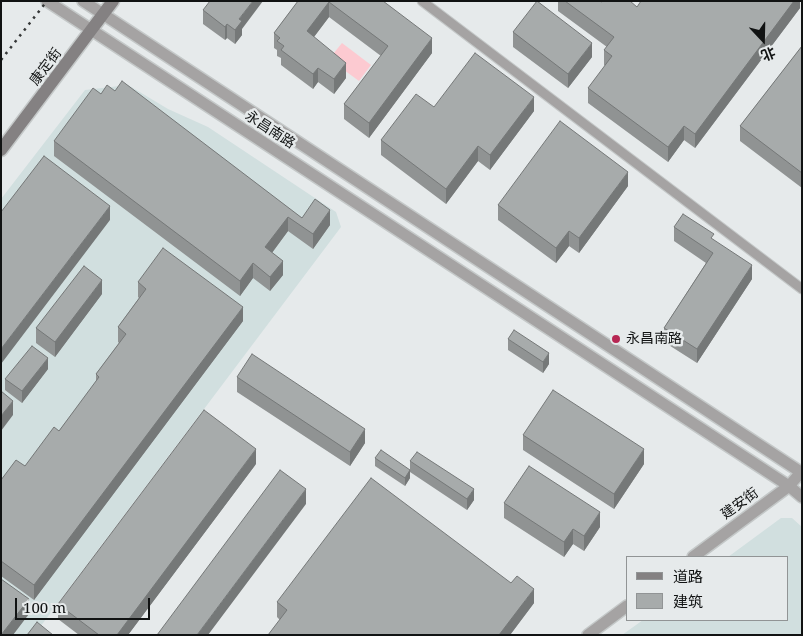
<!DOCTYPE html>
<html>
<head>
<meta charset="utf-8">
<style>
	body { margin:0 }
	#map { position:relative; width:803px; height:636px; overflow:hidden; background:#e6eaeb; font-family:"Noto Serif","Noto Sans SC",serif }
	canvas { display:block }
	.frame { position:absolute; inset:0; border:2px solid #111313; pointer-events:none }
	.legend { position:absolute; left:626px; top:556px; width:162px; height:65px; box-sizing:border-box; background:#e6eaeb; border:1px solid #919495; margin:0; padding:6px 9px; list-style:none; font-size:15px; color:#111313 }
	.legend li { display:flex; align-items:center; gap:10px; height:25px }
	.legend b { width:25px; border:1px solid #919495 }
	.north { position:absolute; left:738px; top:15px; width:50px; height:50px; -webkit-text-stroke:4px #e6eaeb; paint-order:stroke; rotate:159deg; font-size:14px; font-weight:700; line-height:20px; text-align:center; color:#111313 }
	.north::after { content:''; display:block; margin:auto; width:18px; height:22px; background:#111313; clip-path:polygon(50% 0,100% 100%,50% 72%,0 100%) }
	.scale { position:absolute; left:15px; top:598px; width:135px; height:22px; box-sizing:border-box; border:2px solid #111313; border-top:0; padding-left:6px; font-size:15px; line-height:18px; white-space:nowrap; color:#111313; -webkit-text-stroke:4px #e6eaeb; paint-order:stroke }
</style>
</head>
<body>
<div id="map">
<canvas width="803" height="636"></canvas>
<div class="frame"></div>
<ul class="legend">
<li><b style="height:6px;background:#848182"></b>道路</li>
<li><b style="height:14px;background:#a7abab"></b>建筑</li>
</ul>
<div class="north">北</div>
<div class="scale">100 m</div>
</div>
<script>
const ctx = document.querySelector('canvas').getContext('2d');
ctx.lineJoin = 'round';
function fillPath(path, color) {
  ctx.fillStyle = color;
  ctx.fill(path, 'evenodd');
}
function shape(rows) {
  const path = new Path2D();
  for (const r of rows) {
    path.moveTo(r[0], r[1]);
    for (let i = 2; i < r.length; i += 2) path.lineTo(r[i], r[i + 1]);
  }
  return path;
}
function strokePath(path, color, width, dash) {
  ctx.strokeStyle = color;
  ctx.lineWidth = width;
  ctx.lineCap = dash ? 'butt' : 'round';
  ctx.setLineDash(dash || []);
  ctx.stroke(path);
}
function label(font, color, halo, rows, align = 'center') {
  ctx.font = font + ' "Noto Serif","Noto Sans SC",serif';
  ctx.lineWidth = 5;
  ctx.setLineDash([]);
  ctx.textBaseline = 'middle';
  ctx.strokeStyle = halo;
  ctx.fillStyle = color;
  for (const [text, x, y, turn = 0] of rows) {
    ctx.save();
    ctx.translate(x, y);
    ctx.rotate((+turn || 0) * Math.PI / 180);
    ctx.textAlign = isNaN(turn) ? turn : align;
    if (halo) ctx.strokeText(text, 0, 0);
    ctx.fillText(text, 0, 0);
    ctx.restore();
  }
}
fillPath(shape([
	[128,85,168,109,208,127,336,212,341,227,34,635,1,635,1,199,85,90],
	[781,518,792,518,802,527,802,635,622,635,643,620,787,620,787,557,728,557]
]), '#d1dfdf');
fillPath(shape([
	[342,43,371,65,359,81,329,59]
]), '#fccad1');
const minor = shape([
	[422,1,802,289]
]);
const tertiary = shape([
	[47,1,789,486,802,497],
	[83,1,802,473],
	[693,557,789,486,802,471],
	[588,635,627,606]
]);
const secondary = shape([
	[1,150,113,1]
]);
strokePath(minor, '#c4c8c8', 11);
strokePath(tertiary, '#c4c8c8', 14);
strokePath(secondary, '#c4c8c8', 15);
strokePath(minor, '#a5a3a3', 9);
strokePath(tertiary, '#a5a3a3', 11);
strokePath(secondary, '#848182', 12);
strokePath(shape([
	[1,60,47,1]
]), '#353737', 2.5, [2.5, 5]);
fillPath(shape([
	[298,1,383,1,432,53,369,138,344,119,344,104,381,56,329,17,314,37,346,78,334,94,318,82,313,89,281,65,281,58,277,56,277,50,274,48,274,33],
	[558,1,600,1,602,2,637,7,800,1,800,8,695,148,684,140,668,162,588,103,588,88,605,66,604,65,604,50,607,47,558,11],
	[203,10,242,29,242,35,235,44,227,38,225,40,203,24],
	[513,32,592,57,568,88,513,47],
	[802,46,802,188,740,141,740,126],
	[115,91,302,218,330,225,313,249,288,231,272,253,283,275,270,291,253,278,240,296,54,156,54,141,101,94],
	[434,107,534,111,490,170,478,161,446,204,381,155,381,140],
	[628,186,579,253,569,246,556,263,498,220,498,205],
	[674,227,714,240,752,279,697,363,664,342,664,328,706,263,674,241],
	[138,282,243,321,34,600,1,576,1,480,25,466,59,431,96,382,96,374,119,343,118,342,118,327,139,298,138,297],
	[102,294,55,357,36,343,36,328],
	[508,339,549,364,543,373,508,350],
	[48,369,22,403,5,390,5,379],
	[237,377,365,443,350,466,237,392],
	[523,435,644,464,614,509,523,450],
	[375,458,410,470,410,461,474,500,467,510,410,472,410,478,405,486,375,466],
	[256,464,128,635,79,635,58,619,58,604],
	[504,503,600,527,584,551,573,544,564,557,504,518],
	[277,602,534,603,510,635,268,635,280,620,277,617]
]), '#909393');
fillPath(shape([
	[253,1,263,1,242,29,242,35,235,44,235,30,239,19],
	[794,1,800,1,800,8,695,148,695,134],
	[329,2,329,17,307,46,307,31],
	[227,24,227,38,225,40,225,27],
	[432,38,432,53,369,138,369,123],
	[592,43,592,57,568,88,568,74],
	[346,63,346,78,334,94,334,79],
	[318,68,318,82,313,89,313,74],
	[534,97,534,111,490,170,490,155],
	[684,126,684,140,668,162,668,147],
	[478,146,478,161,446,204,446,189],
	[628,172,628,186,579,253,579,238],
	[110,206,110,220,1,364,1,349],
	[330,210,330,225,313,249,313,234],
	[288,217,288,231,265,262,265,247],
	[569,231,569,246,556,263,556,248],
	[283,261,283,275,270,291,270,277],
	[253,263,253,278,240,296,240,281],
	[752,265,752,279,697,363,697,349],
	[102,280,102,294,55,357,55,342],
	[243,307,243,321,34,600,34,585],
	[549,353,549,364,543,373,543,362],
	[48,358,48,369,22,403,22,391],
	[13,401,13,415,1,431,1,416],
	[365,429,365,443,350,466,350,452],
	[256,449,256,464,128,635,117,635],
	[644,449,644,464,614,509,614,494],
	[410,470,410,478,405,486,405,478],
	[306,489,306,504,208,635,197,635],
	[474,489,474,500,467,510,467,499],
	[600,512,600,527,584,551,584,536],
	[573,529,573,544,564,557,564,542],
	[534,589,534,603,510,635,499,635],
	[29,599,29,614,13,635,1,635]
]), '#757878');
const building = shape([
	[210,1,253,1,239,19,242,21,235,30,227,24,225,27,203,10,210,1],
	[298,1,383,1,432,38,369,123,344,104,388,46,329,2,307,31,346,63,334,79,318,68,313,74,281,50,284,46,277,41,280,38,274,33,298,1],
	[537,1,592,43,568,74,513,32,537,1],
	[565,1,600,1,602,2,603,1,630,1,637,7,641,1,794,1,695,134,684,126,668,147,588,88,612,56,604,50,614,37,565,1],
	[802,46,802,173,740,126,802,46],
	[475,53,534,97,490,155,478,146,446,189,381,140,416,94,434,107,475,53],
	[122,81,302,218,315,199,330,210,313,234,288,217,265,247,283,261,270,277,253,263,240,281,54,141,93,88,101,94,107,85,115,91,122,81],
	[560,121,628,172,579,238,569,231,556,248,498,205,560,121],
	[44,156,110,206,1,349,1,212,44,156],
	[683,214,714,234,711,238,752,265,697,349,664,328,713,253,674,227,683,214],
	[163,248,243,307,34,585,1,561,1,480,16,460,25,466,54,427,59,431,99,377,96,374,126,334,118,327,146,289,138,282,163,248],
	[84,266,102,280,55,342,36,328,84,266],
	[514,330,549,353,543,362,508,339,514,330],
	[32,346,48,358,22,391,5,379,32,346],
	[252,354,365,429,350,452,237,377,252,354],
	[553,390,644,449,614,494,523,435,553,390],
	[1,391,13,401,1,416,1,391],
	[204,410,256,449,117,635,99,635,58,604,204,410],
	[381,450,410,470,405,478,375,458,381,450],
	[417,452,474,489,467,499,410,461,417,452],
	[529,466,600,512,584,536,573,529,564,542,504,503,529,466],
	[280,470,306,489,197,635,157,635,280,470],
	[371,478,511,583,517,576,534,589,499,635,268,635,287,610,277,602,371,478],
	[1,579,29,599,1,635,1,579],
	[37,622,53,635,27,635,37,622]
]);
fillPath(building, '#a7abab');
strokePath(building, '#757878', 1);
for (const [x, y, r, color] of [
	[616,339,5,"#b72753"]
]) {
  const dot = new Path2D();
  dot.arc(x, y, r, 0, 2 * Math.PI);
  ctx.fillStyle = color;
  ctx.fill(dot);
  strokePath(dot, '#e6eaeb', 2);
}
label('14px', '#111313', '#e6eaeb', [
	["康定街",46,67,-53],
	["永昌南路",270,130,33],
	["建安街",740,504,-36]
]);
label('14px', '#111313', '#e6eaeb', [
	["永昌南路",626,339]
], 'left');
</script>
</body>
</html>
